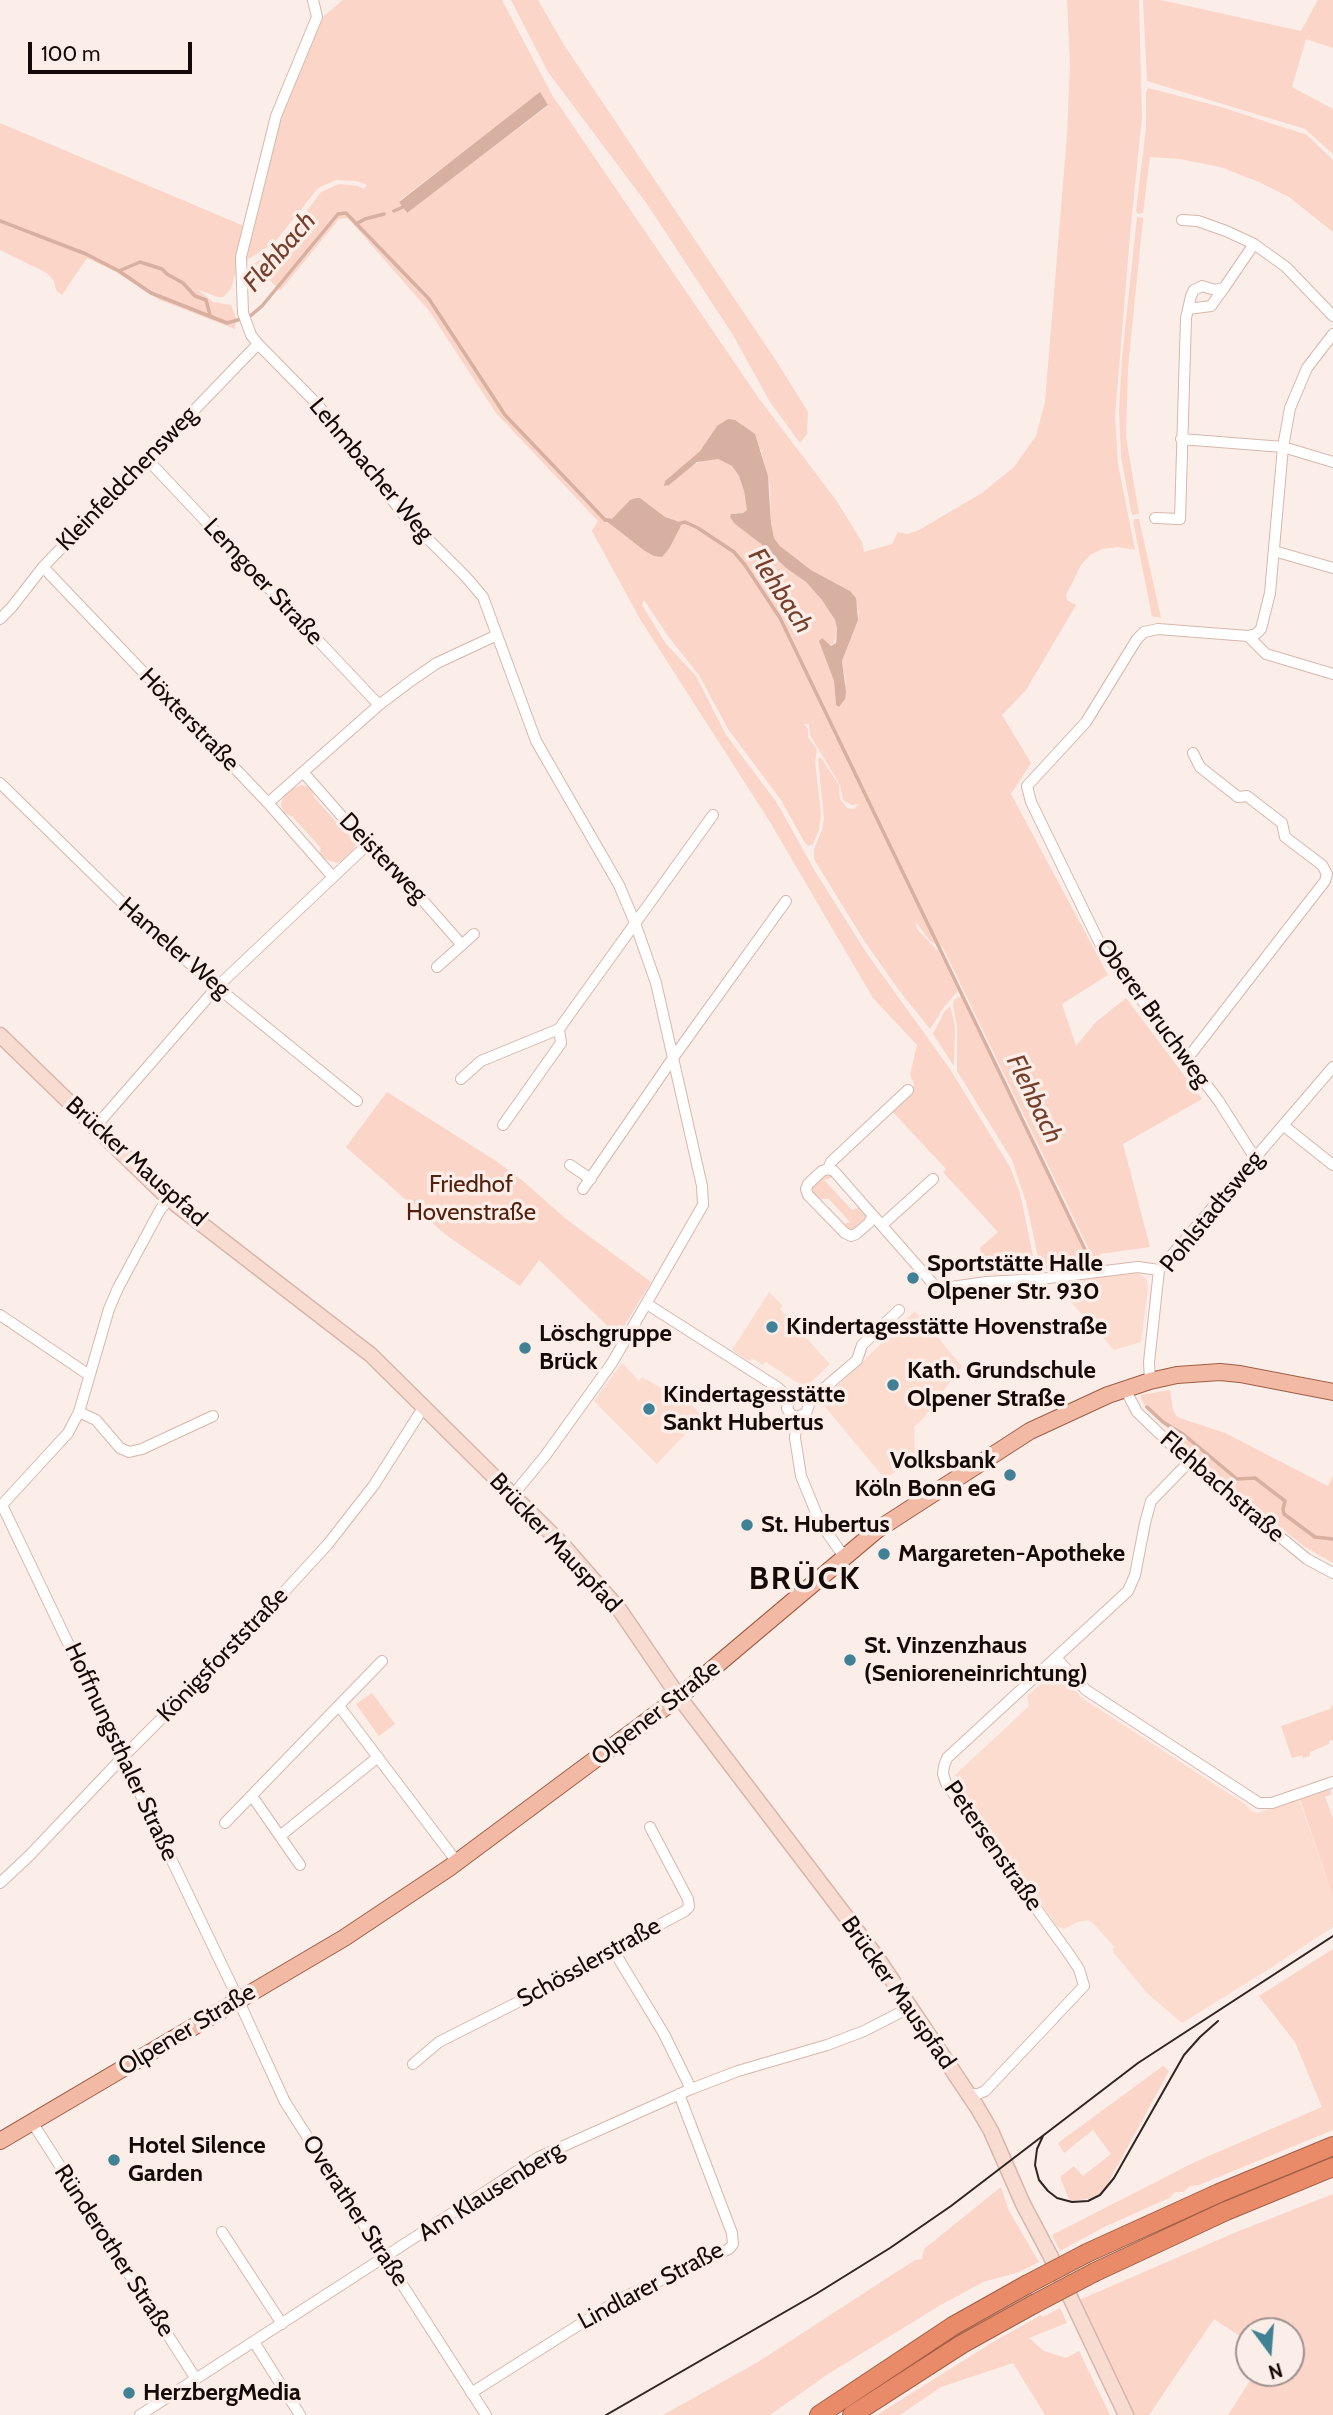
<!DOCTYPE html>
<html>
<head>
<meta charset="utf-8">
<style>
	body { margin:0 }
	#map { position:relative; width:1333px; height:2415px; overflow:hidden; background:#fbede8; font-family:Cabin,sans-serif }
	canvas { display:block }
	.north { position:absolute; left:1235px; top:2317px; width:70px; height:70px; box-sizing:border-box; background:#fbede8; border:2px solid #9f928e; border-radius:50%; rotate:164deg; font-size:19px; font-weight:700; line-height:28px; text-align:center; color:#150a07 }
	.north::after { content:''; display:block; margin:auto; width:24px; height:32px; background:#418195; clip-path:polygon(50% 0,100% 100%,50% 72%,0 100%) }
	.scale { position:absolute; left:28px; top:42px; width:164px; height:32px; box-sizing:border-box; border:4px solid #150a07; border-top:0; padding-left:9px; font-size:21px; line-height:24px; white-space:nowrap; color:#150a07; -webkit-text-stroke:5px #fbede8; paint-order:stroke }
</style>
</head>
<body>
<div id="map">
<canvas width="1333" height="2415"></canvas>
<div class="north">N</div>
<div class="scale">100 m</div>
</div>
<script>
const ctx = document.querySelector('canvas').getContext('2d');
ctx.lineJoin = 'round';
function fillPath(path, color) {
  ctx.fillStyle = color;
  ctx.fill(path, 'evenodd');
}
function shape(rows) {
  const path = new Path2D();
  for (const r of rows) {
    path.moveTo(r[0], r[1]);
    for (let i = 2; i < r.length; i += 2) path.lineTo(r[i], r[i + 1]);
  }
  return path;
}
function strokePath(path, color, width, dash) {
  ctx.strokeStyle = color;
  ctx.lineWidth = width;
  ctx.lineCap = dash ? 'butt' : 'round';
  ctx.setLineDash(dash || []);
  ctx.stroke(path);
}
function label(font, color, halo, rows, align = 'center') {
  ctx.font = font + ' Cabin,sans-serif';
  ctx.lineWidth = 7;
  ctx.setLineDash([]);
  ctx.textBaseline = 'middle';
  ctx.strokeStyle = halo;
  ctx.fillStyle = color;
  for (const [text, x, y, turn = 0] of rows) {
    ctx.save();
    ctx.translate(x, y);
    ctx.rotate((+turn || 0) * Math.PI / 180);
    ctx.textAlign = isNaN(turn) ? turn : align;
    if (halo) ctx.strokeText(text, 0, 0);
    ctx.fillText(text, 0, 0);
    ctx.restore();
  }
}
fillPath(shape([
	[1137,1272,1147,1280,1148,1289,1141,1342,1114,1350,1053,1282],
	[769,1292,783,1306,780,1309,830,1364,809,1384,810,1386,807,1389,766,1362,763,1365,752,1358,749,1361,732,1350],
	[915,1311,962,1366,923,1419,914,1427,915,1458,885,1479,821,1402],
	[622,1363,639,1381,642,1377,663,1389,689,1402,702,1416,657,1464,594,1401],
	[1056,1671,1082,1698,1245,1804,1252,1811,1258,1813,1299,1799,1333,1897,1333,1927,1266,1971,1182,2023,1148,1994,1113,1952,1114,1947,1093,1923,1088,1920,1078,1922,1064,1929,1057,1926,956,1783,955,1775,1029,1706,1027,1696]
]), '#fddcd0');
fillPath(shape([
	[343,0,502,0,552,95,760,400,836,500,862,542,864,552,892,544,898,532,908,534,919,530,982,493,1014,467,1036,436,1045,402,1067,135,1070,64,1067,0,1139,0,1142,117,1130,234,1115,417,1118,464,1135,550,1118,547,1102,549,1090,555,1081,565,1066,595,1067,600,1076,605,1026,690,1002,715,1031,763,1011,794,1108,975,1062,1004,1076,1046,1096,1022,1126,998,1202,1099,1123,1144,1150,1247,1100,1254,1100,1259,1095,1262,943,948,930,941,915,921,917,929,939,952,958,991,944,1007,930,1029,898,989,865,942,814,859,814,849,822,830,824,819,818,758,821,758,839,785,840,799,847,808,854,809,859,804,852,805,843,800,840,785,810,735,809,724,804,724,808,729,808,737,817,749,815,761,821,814,819,830,813,844,809,846,805,843,781,800,728,729,699,675,668,636,644,600,642,605,666,644,696,676,726,735,777,803,816,873,868,955,950,1069,1010,1167,1020,1193,1036,1271,985,1275,980,1248,998,1232,943,1172,946,1169,891,1110,913,1088,914,1083,910,1075,917,1045,873,998,770,822,640,619,592,531,598,521,496,413,430,312,348,218,339,219,280,291,269,279,260,274,245,274,245,269,279,249,321,192,339,184,358,186,364,189,367,185,357,181,336,180,318,188,275,242,244,262,279,119,324,16],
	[540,93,548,106,406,213,399,201],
	[717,426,761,450,770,486,771,523,774,538,780,546,811,570,850,591,859,613,858,620,842,661,846,684,836,705,834,681,820,638,828,645,834,644,837,628,835,620,822,600,806,582,786,568,761,544,735,524,734,513,743,513,747,510,744,491,739,476,732,466,718,459,703,460,665,481,700,451],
	[640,498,665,517,677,521,681,526,669,549,662,557,620,531,606,520,612,519,617,515,630,500],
	[511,0,538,0,564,45,777,362,808,412,807,434,800,443,770,402,733,335,647,204,548,72],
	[1143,0,1161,0,1301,31,1318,0,1333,0,1333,48,1306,39,1292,87,1333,109,1333,154,1305,129,1147,81],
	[1148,88,1221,107,1307,135,1333,160,1333,232,1289,197,1259,182,1220,167,1180,159,1150,157,1143,213,1138,214,1136,211,1146,128,1146,92],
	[0,123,244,226,237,256,236,271,231,289,223,297,217,297,197,289,213,302,231,305,236,318,235,329,160,300,114,271,87,258,62,295,56,290,54,281,47,273,0,250],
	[1137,217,1143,218,1128,368,1126,437,1139,514,1133,515,1131,511,1121,456,1119,410,1122,358],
	[1135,519,1139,519,1161,618,1152,616,1133,521],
	[302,785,312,788,314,797,343,830,349,830,353,834,355,845,353,852,340,862,337,863,325,859,320,854,321,848,292,816,284,813,281,805,283,797,292,789],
	[961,996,1053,1184,1090,1264,1041,1270,1026,1202,1012,1160,957,1071,957,1028,953,1005,954,1000],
	[950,1006,955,1026,954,1066,933,1034,944,1012],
	[387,1092,496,1161,523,1181,566,1219,651,1282,618,1336,539,1260,520,1286,446,1235,346,1147],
	[828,1175,834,1177,824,1180,852,1210,861,1207,866,1213,866,1219,856,1229,850,1230,842,1225,850,1222,829,1199,816,1199,812,1194,813,1185],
	[1170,1390,1173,1410,1177,1417,1225,1433,1328,1486,1333,1476,1333,1563,1305,1547,1225,1483,1146,1408,1141,1398,1141,1395],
	[372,1693,395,1724,379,1736,356,1704],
	[1333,1704,1333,1740,1329,1741,1329,1744,1310,1752,1310,1756,1303,1758,1302,1755,1292,1758,1281,1726,1330,1709],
	[1330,1788,1332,1794,1325,1797,1333,1818,1333,1897,1300,1799],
	[1333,1949,1333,2130,1199,2185,1190,2186,1183,2192,1175,2192,1169,2198,1104,2227,1060,2251,1052,2235,1195,2162,1322,2107,1295,2042,1259,1996],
	[1163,2066,1169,2071,1108,2183,1101,2193,1091,2198,1073,2201,1069,2199,1060,2177,1074,2166,1083,2176,1111,2154,1093,2130,1064,2153,1058,2143],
	[1001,2187,1009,2211,1039,2262,1019,2272,983,2282,939,2306,828,2374,770,2415,663,2415,758,2362,915,2260,922,2259,924,2249],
	[1333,2194,1333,2415,1228,2415,1255,2373,1291,2373,1291,2331,1249,2331,1249,2342,1214,2319,1149,2415,1135,2415,1077,2301,1234,2233],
	[1060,2308,1067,2323,1029,2338,1044,2351,1066,2358,1079,2351,1110,2415,1045,2415,1013,2363,941,2387,900,2415,877,2415,993,2342,1041,2315,1043,2317]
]), '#fbd5c7');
fillPath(shape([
	[540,92,548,105,407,213,399,202],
	[728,419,735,420,755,434,768,476,771,523,774,538,780,546,811,570,850,591,856,598,858,620,842,661,846,692,845,699,839,707,836,705,834,681,819,641,822,638,831,646,836,643,837,628,835,620,822,600,806,582,786,568,761,544,735,524,730,517,731,514,743,513,747,510,744,491,739,476,732,466,718,459,697,462,669,485,664,486,665,481,700,451,717,426],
	[636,498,640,498,665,517,677,521,681,526,669,549,662,557,654,556,645,551,605,520,612,519,630,500]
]), '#d8b0a2');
strokePath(shape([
	[394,211,403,207],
	[0,221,86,254,119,271,151,293,227,323,249,317,262,306,338,214,346,213,429,299,505,415,591,505,605,520,610,520],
	[356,224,365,219,384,214],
	[119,271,140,262,162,269,167,274,183,283,195,296,206,300,210,315],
	[677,524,685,522,698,528,734,552,745,565,780,618,1092,1264],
	[1147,1407,1163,1422,1183,1434,1237,1479,1255,1478,1285,1501,1283,1509,1284,1514,1315,1537,1333,1539]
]), '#d8b0a2', 3.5);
const minor = shape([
	[313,0,317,17,276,116,241,257,243,313,251,335,258,344,318,405,404,515,466,577,483,597,536,741,619,885,635,923,656,983,702,1186,703,1205,612,1363,545,1456,513,1495],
	[1182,220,1198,221,1226,231,1254,244,1286,267,1333,316],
	[1188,309,1211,306,1224,288],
	[1181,439,1283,447,1333,462],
	[146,458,379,705],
	[1155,518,1180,519,1186,318,1191,296,1194,290,1202,286,1215,290,1224,288,1254,244],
	[1274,551,1333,568],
	[43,567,268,803,332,876],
	[0,619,11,608,43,567,258,344],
	[1248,636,1266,654,1333,674],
	[303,772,367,845,382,854,462,945],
	[0,783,142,922,217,987,357,1101],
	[268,803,379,705,412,680,437,663,497,635],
	[437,967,474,934],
	[1187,1059,1325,881,1327,874,1322,865,1285,837,1282,823,1247,796,1238,797,1200,767,1193,753],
	[461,1079,481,1061,559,1029,713,815],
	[503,1125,561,1043,559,1029],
	[96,1126,217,987,367,845],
	[1284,1126,1333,1165],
	[1255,1158,1218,1100,1102,948,1031,802,1027,786,1086,722,1137,639,1144,632,1158,629,1248,636,1256,634,1261,629,1270,593,1283,447,1290,408,1307,368,1333,334],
	[570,1165,591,1179],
	[828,1169,831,1162,908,1090],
	[583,1189,673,1058,786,901],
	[872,1217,869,1223,856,1234,851,1236,845,1233,808,1195,806,1189,808,1184,822,1171,828,1169,834,1171,935,1286,945,1288,986,1282,1040,1279,1138,1267,1159,1270],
	[882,1225,933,1179],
	[647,1304,777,1387,790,1398],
	[0,1315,89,1375],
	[1150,1381,1149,1362,1159,1270,1333,1067],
	[1125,1389,1137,1412,1189,1462,1307,1559,1333,1573],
	[790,1398,801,1395,807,1400,809,1405,806,1413,797,1417,795,1438,801,1476,817,1515,828,1534,840,1551,848,1555],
	[790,1398,787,1408,791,1415,797,1417],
	[808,1402,857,1360,862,1345,899,1310],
	[79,1412,96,1420,120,1448,129,1452,142,1449,213,1416],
	[2,1505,231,1984,285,2102,486,2415],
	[0,1507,68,1433,79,1412,109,1309,118,1288,160,1210,169,1199],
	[1056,1658,1086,1690,1259,1803,1272,1803,1333,1782],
	[339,1706,457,1862],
	[252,1796,300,1865],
	[225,1823,382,1661],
	[280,1836,378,1757],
	[0,1883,29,1856,123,1757,239,1641,328,1544,374,1485,423,1408],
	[615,1953,664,2034,691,2089],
	[413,2064,439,2042,526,1998,600,1956,615,1953,629,1941,685,1911,689,1907,688,1899,650,1827],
	[968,2094,978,2094,985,2091,1084,1986,1079,1969,1069,1954,946,1783,943,1774,944,1766,947,1758,1128,1591,1135,1575,1145,1523,1151,1501,1189,1462],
	[32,2122,196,2379],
	[222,2232,282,2324],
	[254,2342,300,2415],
	[471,2393,620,2299,729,2249,733,2244,732,2233,679,2094],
	[140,2415,539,2157,691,2089,738,2071,827,2045,864,2031,909,2008]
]);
const secondary = shape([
	[0,1035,169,1199,371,1355,563,1545,619,1609,679,1697,876,1956,977,2107,991,2131,1023,2204,1050,2255,1126,2415]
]);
const primary = shape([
	[0,2141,344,1938,449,1868,679,1697,877,1530,1030,1431,1108,1395,1150,1381,1177,1375,1220,1372,1240,1374,1333,1392]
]);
const motorway = shape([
	[1087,2253,1219,2193,1333,2146],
	[1095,2272,1226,2211,1333,2167],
	[819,2415,953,2326,1026,2285],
	[852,2415,962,2344,1034,2304]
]);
strokePath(minor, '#d7b7ab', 12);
strokePath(secondary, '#d7b7ab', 17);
strokePath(primary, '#9f5e46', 18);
strokePath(motorway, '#9f5e46', 20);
strokePath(minor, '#fff', 10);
strokePath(secondary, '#f8dcd2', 14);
strokePath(primary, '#f2b9a4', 16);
strokePath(motorway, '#e98b68', 18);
strokePath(shape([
	[1043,2136,1037,2149,1035,2165,1039,2180,1048,2191,1057,2198,1072,2202,1088,2201,1100,2195,1114,2178,1184,2055,1200,2037,1218,2021],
	[606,2415,816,2294,890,2248,951,2206,1138,2063,1333,1936]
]), '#312522', 2);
const motorwayBridge = shape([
	[1026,2285,1087,2253],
	[1034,2304,1095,2272]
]);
strokePath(motorwayBridge, '#9f5e46', 20, []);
strokePath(motorwayBridge, '#e98b68', 18);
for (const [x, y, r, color] of [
	[913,1278,7,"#418195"],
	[772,1327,7,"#418195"],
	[525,1348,7,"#418195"],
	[893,1385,7,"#418195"],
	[649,1409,7,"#418195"],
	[1010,1475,7,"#418195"],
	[747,1525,7,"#418195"],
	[884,1554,7,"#418195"],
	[850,1660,7,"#418195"],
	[114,2160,7,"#418195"],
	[129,2393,7,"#418195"]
]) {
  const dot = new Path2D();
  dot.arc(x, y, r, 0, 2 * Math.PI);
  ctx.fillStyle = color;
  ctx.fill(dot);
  strokePath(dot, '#fbede8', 2.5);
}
label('24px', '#150a07', '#fbede8', [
	["Lehmbacher Weg",371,470,50],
	["Kleinfeldchensweg",127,479,-46],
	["Lemgoer Straße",263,582,47],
	["Höxterstraße",189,720,46],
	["Deisterweg",383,858,46],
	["Hameler Weg",174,948,41],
	["Oberer Bruchweg",1153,1013,54],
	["Brücker Mauspfad",136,1162,42],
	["Pohlstadtsweg",1212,1212,-51],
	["Flehbachstraße",1222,1487,41],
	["Brücker Mauspfad",555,1543,47],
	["Königsforststraße",223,1655,-46],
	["Olpener Straße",656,1713,-38],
	["Hoffnungsthaler Straße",121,1752,65],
	["Petersenstraße",993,1846,55],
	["Schösslerstraße",589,1963,-29],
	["Brücker Mauspfad",898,1993,55],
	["Olpener Straße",187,2030,-31],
	["Am Klausenberg",491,2192,-32],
	["Overather Straße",355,2211,57],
	["Ründerother Straße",114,2251,57],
	["Lindlarer Straße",651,2286,-28]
]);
label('24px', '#52200c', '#fbede8', [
	["Friedhof",471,1185],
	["Hovenstraße",471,1213]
]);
label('bold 24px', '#150a07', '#fbede8', [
	["Sportstätte Halle",927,1264],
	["Olpener Str. 930",927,1292],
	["Kindertagesstätte Hovenstraße",786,1327],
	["Löschgruppe",539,1334],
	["Brück",539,1362],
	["Kath. Grundschule",907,1371],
	["Olpener Straße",907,1399],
	["Kindertagesstätte",663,1395],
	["Sankt Hubertus",663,1423],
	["Volksbank",996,1461,"right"],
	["Köln Bonn eG",996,1489,"right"],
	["St. Hubertus",761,1525],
	["Margareten-Apotheke",898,1554],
	["St. Vinzenzhaus",864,1646],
	["(Senioreneinrichtung)",864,1674],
	["Hotel Silence",128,2146],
	["Garden",128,2174],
	["HerzbergMedia",143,2393]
], 'left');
label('italic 26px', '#753f2b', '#fbede8', [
	["Flehbach",280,252,-49],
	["Flehbach",780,591,57],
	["Flehbach",1034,1099,64]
]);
ctx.letterSpacing = '2px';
label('bold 32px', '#150a07', '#fbede8', [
	["BRÜCK",805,1580]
]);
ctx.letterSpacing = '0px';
</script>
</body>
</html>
